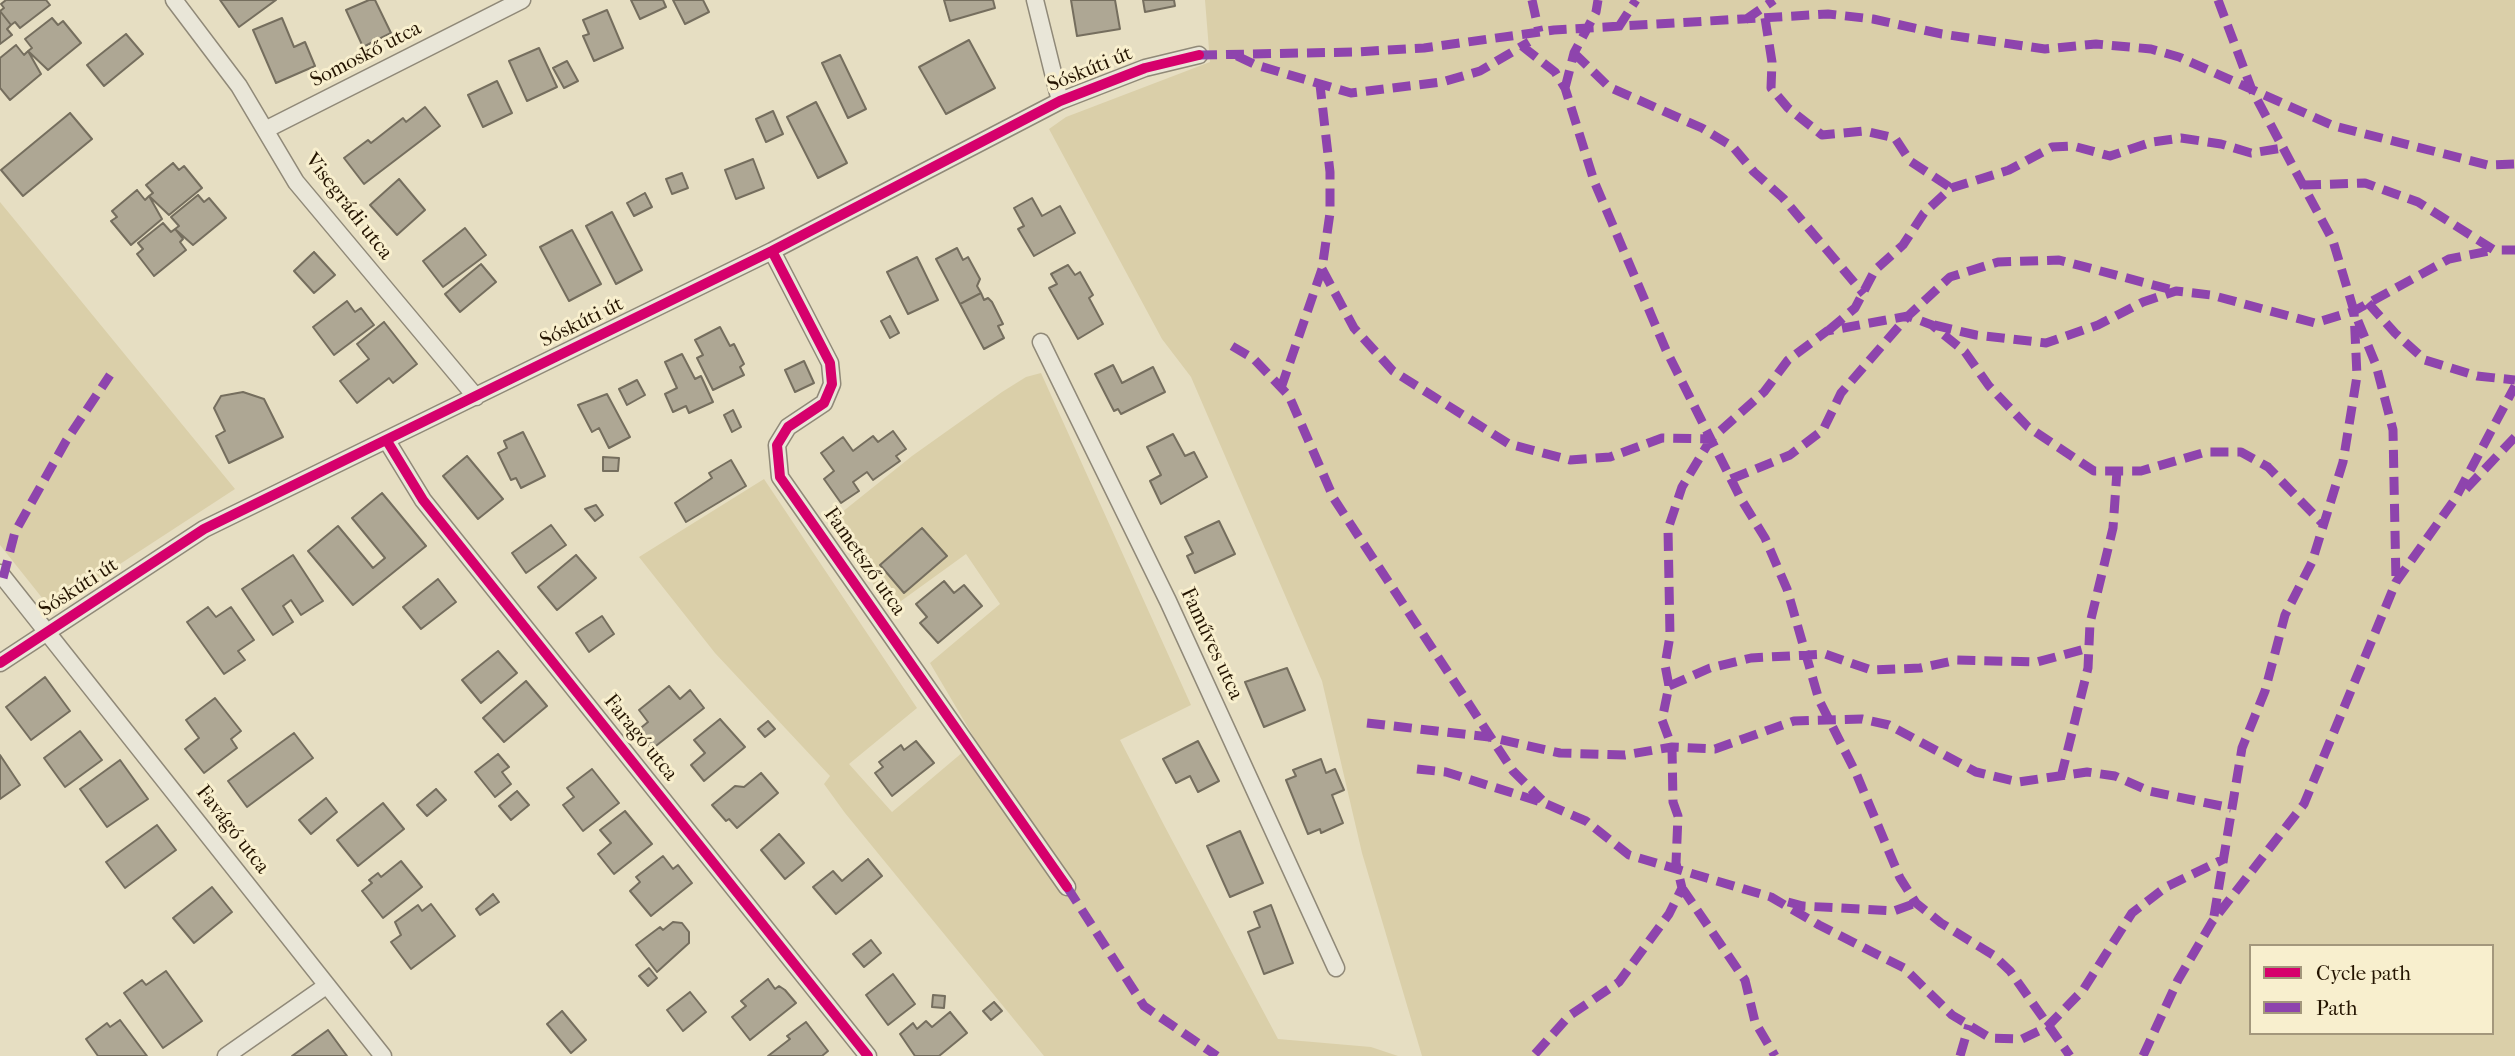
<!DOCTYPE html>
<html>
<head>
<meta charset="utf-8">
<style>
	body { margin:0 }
	#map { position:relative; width:2515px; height:1056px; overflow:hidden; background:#e6dec2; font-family:"IM FELL French Canon",serif }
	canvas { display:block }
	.legend { position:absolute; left:2249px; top:944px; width:245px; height:91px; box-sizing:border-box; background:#f8efce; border:2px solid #a3977c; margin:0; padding:9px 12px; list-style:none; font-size:21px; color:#241400 }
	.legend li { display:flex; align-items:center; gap:14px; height:35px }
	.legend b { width:35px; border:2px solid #a3977c }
</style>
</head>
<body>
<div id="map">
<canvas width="2515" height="1056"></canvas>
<ul class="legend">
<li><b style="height:9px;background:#d6006c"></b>Cycle path</li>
<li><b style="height:9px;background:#8e44ad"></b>Path</li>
</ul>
</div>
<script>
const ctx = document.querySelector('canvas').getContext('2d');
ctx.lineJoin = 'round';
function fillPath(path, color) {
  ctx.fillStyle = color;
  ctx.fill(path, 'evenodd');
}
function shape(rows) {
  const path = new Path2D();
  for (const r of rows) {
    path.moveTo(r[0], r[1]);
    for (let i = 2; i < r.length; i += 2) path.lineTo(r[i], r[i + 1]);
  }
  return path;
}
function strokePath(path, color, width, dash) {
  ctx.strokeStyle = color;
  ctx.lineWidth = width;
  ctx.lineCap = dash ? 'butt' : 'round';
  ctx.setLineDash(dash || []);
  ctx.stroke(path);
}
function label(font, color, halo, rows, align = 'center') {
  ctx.font = font + ' "IM FELL French Canon",serif';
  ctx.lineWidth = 6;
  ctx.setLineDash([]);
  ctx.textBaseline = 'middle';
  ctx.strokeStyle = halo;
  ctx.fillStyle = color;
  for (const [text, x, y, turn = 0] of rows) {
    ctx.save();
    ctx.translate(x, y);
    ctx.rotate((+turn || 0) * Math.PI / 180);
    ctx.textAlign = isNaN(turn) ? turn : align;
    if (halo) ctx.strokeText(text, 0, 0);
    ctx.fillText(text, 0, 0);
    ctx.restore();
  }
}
fillPath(shape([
	[1205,0,2515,0,2515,1056,1422,1056,1362,853,1322,681,1191,377,1162,339,1049,129,1066,117,1210,62],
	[2251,946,2492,946,2492,1033,2251,1033],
	[0,202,235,489,51,609,0,545],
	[1041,373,1191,705,1120,740,1165,827,1278,1039,1371,1047,1398,1056,1044,1056,845,813,824,784,830,776,715,653,639,557,764,479,917,708,849,764,892,812,976,741,930,663,1000,604,966,554,890,609,831,521,912,456,1002,392,1026,377]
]), '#dacfa9');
const building = shape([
	[6,0,46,0,50,5,20,28,15,22,11,25,0,11,4,8,1,4,6,0],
	[220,0,276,0,239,27,220,0],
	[369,0,375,0,391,33,363,47,346,10,369,0],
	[631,0,663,0,666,7,640,19,631,0],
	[673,0,703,0,709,12,685,24,673,0],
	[944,0,993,0,995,8,950,21,944,0],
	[1071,0,1115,0,1120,29,1077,36,1071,0],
	[1143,0,1174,0,1175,6,1145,12,1143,0],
	[607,10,623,48,594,61,583,36,589,34,583,20,607,10],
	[0,11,11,25,7,29,12,35,0,44,0,11],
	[52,18,58,25,63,21,81,43,48,70,28,51,32,48,25,39,52,18],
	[282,18,294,47,305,42,315,66,276,83,253,30,282,18],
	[126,34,143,54,104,86,87,65,126,34],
	[969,40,995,88,946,114,919,67,969,40],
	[16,45,24,55,28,51,41,74,10,100,0,88,0,58,16,45],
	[539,48,557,87,527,101,509,61,539,48],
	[840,55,866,109,848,118,822,63,840,55],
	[567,61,578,81,564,88,553,68,567,61],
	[497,81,512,113,483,127,468,95,497,81],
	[816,102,847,163,818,178,787,117,816,102],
	[425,107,440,126,364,184,344,158,368,140,371,143,403,118,406,122,425,107],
	[773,111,783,134,766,142,756,119,773,111],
	[70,113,92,139,23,196,1,170,70,113],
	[753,159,764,188,736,199,725,170,753,159],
	[173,163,179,170,184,166,202,188,169,215,149,196,153,193,146,185,173,163],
	[682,173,688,188,672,194,666,179,682,173],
	[399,179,425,210,397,235,370,205,399,179],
	[137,190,145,200,149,196,162,219,131,245,111,221,117,217,112,211,137,190],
	[645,193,652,207,634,216,627,203,645,193],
	[198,195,204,202,209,198,226,218,193,245,175,229,179,226,171,217,198,195],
	[1032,198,1042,216,1060,206,1075,233,1034,256,1018,229,1024,226,1014,208,1032,198],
	[612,212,642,270,616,284,586,226,612,212],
	[163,223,171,232,175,229,183,239,180,242,186,250,154,276,137,254,143,249,138,243,163,223],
	[465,228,486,255,443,287,423,261,465,228],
	[572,230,601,284,569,301,540,247,572,230],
	[957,248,963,260,968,257,980,279,977,286,981,293,960,304,936,259,957,248],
	[314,252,335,275,314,293,294,271,314,252],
	[917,257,938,300,908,314,887,272,917,257],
	[481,264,496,282,460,312,445,294,481,264],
	[1068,265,1075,275,1080,272,1093,295,1089,298,1103,324,1078,339,1049,288,1057,284,1051,274,1068,265],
	[981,293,984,300,988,298,992,302,1003,324,998,326,1004,338,984,349,960,304,981,293],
	[347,301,355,312,361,308,374,325,334,355,313,327,347,301],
	[890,316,899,333,890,338,881,321,890,316],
	[384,322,417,364,393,383,389,378,357,403,340,381,369,359,357,344,384,322],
	[720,327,730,346,734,344,744,364,740,367,744,375,713,390,697,358,703,355,695,340,720,327],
	[682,354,695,379,701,376,713,402,689,413,686,406,673,412,665,394,677,388,665,362,682,354],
	[804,361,814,383,795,392,785,370,804,361],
	[1113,365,1122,383,1153,367,1165,392,1121,414,1118,409,1114,411,1095,374,1113,365],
	[637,380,645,395,627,405,619,389,637,380],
	[243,392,264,399,283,437,229,463,216,436,225,431,214,408,221,396,243,392],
	[607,394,630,437,609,448,599,428,592,432,578,405,607,394],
	[733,410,741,427,732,432,724,415,733,410],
	[893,431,906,449,896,456,900,461,873,480,867,472,853,482,859,491,841,503,824,479,834,471,821,453,843,437,853,451,873,436,878,442,893,431],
	[523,432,545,476,521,488,516,478,511,480,498,453,507,448,504,441,523,432],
	[1173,434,1185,456,1194,452,1207,477,1161,504,1150,481,1161,475,1147,447,1173,434],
	[467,456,503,499,478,519,443,476,467,456],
	[603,457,619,458,618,471,603,471,603,457],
	[731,460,746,486,686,522,675,503,712,478,709,473,731,460],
	[382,493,426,546,353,605,308,551,338,526,373,568,385,558,352,518,382,493],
	[596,505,603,515,595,521,585,509,596,505],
	[1219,521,1235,554,1195,573,1187,556,1193,553,1185,537,1219,521],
	[551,525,566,545,526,573,512,553,551,525],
	[922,528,947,556,904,593,880,565,922,528],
	[293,555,323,601,301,615,291,600,283,606,293,622,273,635,242,589,293,555],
	[576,555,596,578,557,610,538,587,576,555],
	[438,579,456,602,421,629,403,607,438,579],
	[944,581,954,593,964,585,982,606,938,643,920,623,927,617,916,604,944,581],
	[208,607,216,617,231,607,254,640,238,651,245,660,224,674,187,622,208,607],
	[602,616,614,634,589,652,576,633,602,616],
	[498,651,517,673,481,703,462,680,498,651],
	[1287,668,1305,710,1264,727,1245,682,1287,668],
	[45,677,70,711,31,740,6,707,45,677],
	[526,681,547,706,504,742,483,718,526,681],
	[669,686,680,699,690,690,704,708,652,749,637,731,648,722,639,710,669,686],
	[215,698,241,731,231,739,237,748,204,773,185,749,199,738,186,720,215,698],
	[720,719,745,747,704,781,691,765,705,753,694,740,720,719],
	[768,721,775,729,765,737,758,729,768,721],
	[80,731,102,760,65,787,44,758,80,731],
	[294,733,313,758,247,807,228,781,294,733],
	[916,741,934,763,892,796,875,773,883,767,879,762,901,745,904,750,916,741],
	[1198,741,1219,781,1198,792,1190,776,1176,783,1163,759,1198,741],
	[498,754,509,767,502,772,511,784,495,797,475,772,498,754],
	[0,755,20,785,0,799,0,755],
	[1321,759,1326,773,1335,769,1344,790,1332,795,1343,823,1321,833,1320,829,1308,834,1286,780,1296,776,1293,770,1321,759],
	[120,760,148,799,107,827,80,789,120,760],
	[592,769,619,803,583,831,563,805,574,797,567,788,592,769],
	[761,773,778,793,737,828,729,819,726,821,712,805,735,786,744,787,761,773],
	[436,789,446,800,427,816,417,805,436,789],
	[517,791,529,805,511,820,499,806,517,791],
	[326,798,337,812,311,834,299,820,326,798],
	[383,803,404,829,358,866,337,840,383,803],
	[625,811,652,844,614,874,598,854,611,843,600,830,625,811],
	[157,825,176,850,125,888,106,862,157,825],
	[1240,831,1263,883,1230,897,1207,846,1240,831],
	[779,834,804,863,785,879,761,850,779,834],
	[663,856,673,869,678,865,692,883,651,916,630,891,640,882,636,877,663,856],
	[868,859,882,876,836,914,813,887,833,871,842,881,868,859],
	[401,861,422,887,383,918,362,891,372,883,369,880,378,873,381,877,401,861],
	[212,887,232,912,194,943,173,918,212,887],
	[493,894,499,902,480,915,476,909,493,894],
	[431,904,455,936,411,969,391,942,401,935,395,922,418,905,422,911,431,904],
	[1271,905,1293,963,1264,974,1248,932,1260,927,1254,912,1271,905],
	[673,922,682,923,689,932,689,943,657,972,636,945,660,927,663,930,673,922],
	[871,940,881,953,864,967,853,954,871,940],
	[649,968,657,978,648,986,639,976,649,968],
	[166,971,202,1021,163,1048,124,993,142,980,146,985,166,971],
	[893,974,915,1004,888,1025,866,995,893,974],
	[768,979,775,989,779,986,785,990,796,1003,750,1040,732,1017,746,1006,741,1001,768,979],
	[690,992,706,1012,683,1031,667,1010,690,992],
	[933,995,945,996,944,1008,932,1007,933,995],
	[994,1002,1002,1011,991,1020,983,1011,994,1002],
	[562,1011,586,1040,571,1053,547,1024,562,1011],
	[950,1012,967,1033,939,1056,915,1056,900,1034,913,1023,917,1029,926,1021,932,1027,950,1012],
	[120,1020,147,1056,98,1056,86,1039,107,1023,110,1027,120,1020],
	[806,1022,828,1051,822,1056,768,1056,790,1039,787,1036,806,1022],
	[328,1030,347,1056,292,1056,328,1030]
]);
fillPath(building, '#aea794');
strokePath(building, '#756e5e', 2);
const minor = shape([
	[174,0,239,86,296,182,476,397],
	[1035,0,1060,101],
	[267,129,522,0],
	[772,251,830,363,832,384,824,403,788,427,777,445,780,477,1067,887],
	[1041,342,1168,601,1336,968],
	[387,441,423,500,868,1056],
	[0,573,383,1056],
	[0,663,204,529,772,251,1060,101,1145,68,1199,55],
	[226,1056,326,986]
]);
strokePath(minor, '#908978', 19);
strokePath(minor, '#e9e6d8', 16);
strokePath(shape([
	[1532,0,1539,32],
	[2218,0,2252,90,2333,241,2354,311,2376,365,2393,430,2396,582],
	[1765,18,1772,62,1771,88,1788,108,1822,135,1865,131,1895,138,1910,161,1951,188],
	[1745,20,1774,0],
	[1618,28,1636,0],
	[1522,46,1555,72,1565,88,1594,181,1666,350,1741,499,1765,538,1787,589,1819,700,1856,773,1900,878,1916,903,1941,923,1993,955,2010,971,2070,1056],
	[1574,53,1609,87,1702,128,1733,147,1754,172,1783,198,1864,294],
	[1199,55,1355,52,1424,48,1554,30,1828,14,1873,19,1942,34,2045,49,2096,44,2151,49,2179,57,2334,126,2488,165,2515,164],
	[1237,56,1256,65,1351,93,1442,82,1480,71,1529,42],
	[1565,88,1574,53,1596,12,1598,0],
	[2303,185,2365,183,2418,202,2494,250,2515,250],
	[1322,269,1354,328,1393,371,1509,444,1570,460,1610,457,1662,438,1711,439],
	[2368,303,2395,333,2425,360,2477,376,2515,380],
	[1934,325,1976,335,2046,343,2098,325,2143,302,2176,291,2211,295,2315,323,2354,311,2449,259,2494,250],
	[1829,330,1855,308,1875,270,1903,245,1924,213,1951,188,2009,170,2052,147,2073,146,2110,156,2152,142,2181,138,2221,144,2251,153,2283,148],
	[1232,346,1254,359,1289,396,1334,499,1513,771,1542,800],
	[1281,388,1322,269,1330,213,1330,172,1320,85],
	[1731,479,1790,455,1823,430,1841,393,1908,316,1950,277,1998,262,2059,260,2176,291],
	[2466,489,2515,437],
	[3,578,15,532,66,441,110,375],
	[1669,686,1710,668,1751,658,1825,654,1871,670,1920,668,1957,660,2037,662,2089,648],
	[1367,723,1489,737,1560,753,1625,755,1672,747,1715,749,1794,721,1862,719,1889,725,1976,772,2018,782,2087,772,2115,776,2149,791,2231,808],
	[1417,769,1446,772,1544,803,1586,821,1629,855,1771,897,1819,925,1904,968,1952,1015,1990,1038,2022,1039,2047,1027,2083,990,2132,913,2166,887,2226,858],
	[2061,777,2088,668,2090,623,2113,528,2117,471],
	[1067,887,1144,1006,1217,1056],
	[1682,888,1745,980,1755,1022,1775,1056],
	[1788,902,1803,906,1894,911,1916,903],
	[2214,916,2242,748,2265,691,2285,615,2312,562,2343,462,2357,376,2354,311],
	[1535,1054,1569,1016,1619,982,1669,914,1682,888,1676,863,1678,816,1673,802,1672,747,1662,720,1669,686,1665,665,1670,636,1668,529,1682,487,1711,439,1764,392,1788,360,1827,331,1908,316,1932,325,1965,352,1989,386,2028,427,2094,471,2141,471,2206,452,2241,452,2268,467,2322,523],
	[1960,1056,1969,1025],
	[2143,1056,2178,980,2212,922,2304,804,2396,582,2455,499,2515,386]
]), '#8e44ad', 9, [18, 9]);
strokePath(shape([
	[772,251,830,363,832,384,824,403,788,427,777,445,780,477,1067,887],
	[387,441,423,500,868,1056],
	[0,663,204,529,772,251,1060,101,1145,68,1199,55]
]), '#d6006c', 10);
label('21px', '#241400', '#f8efce', [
	["Somoskő utca",366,55,-27],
	["Sóskúti út",1090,70,-22],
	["Visegrádi utca",348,207,52],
	["Sóskúti út",582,323,-26],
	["Fametsző utca",864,562,55],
	["Sóskúti út",79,588,-33],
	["Faműves utca",1211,644,65],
	["Faragó utca",640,738,51],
	["Favágó utca",232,830,52]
]);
</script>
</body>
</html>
